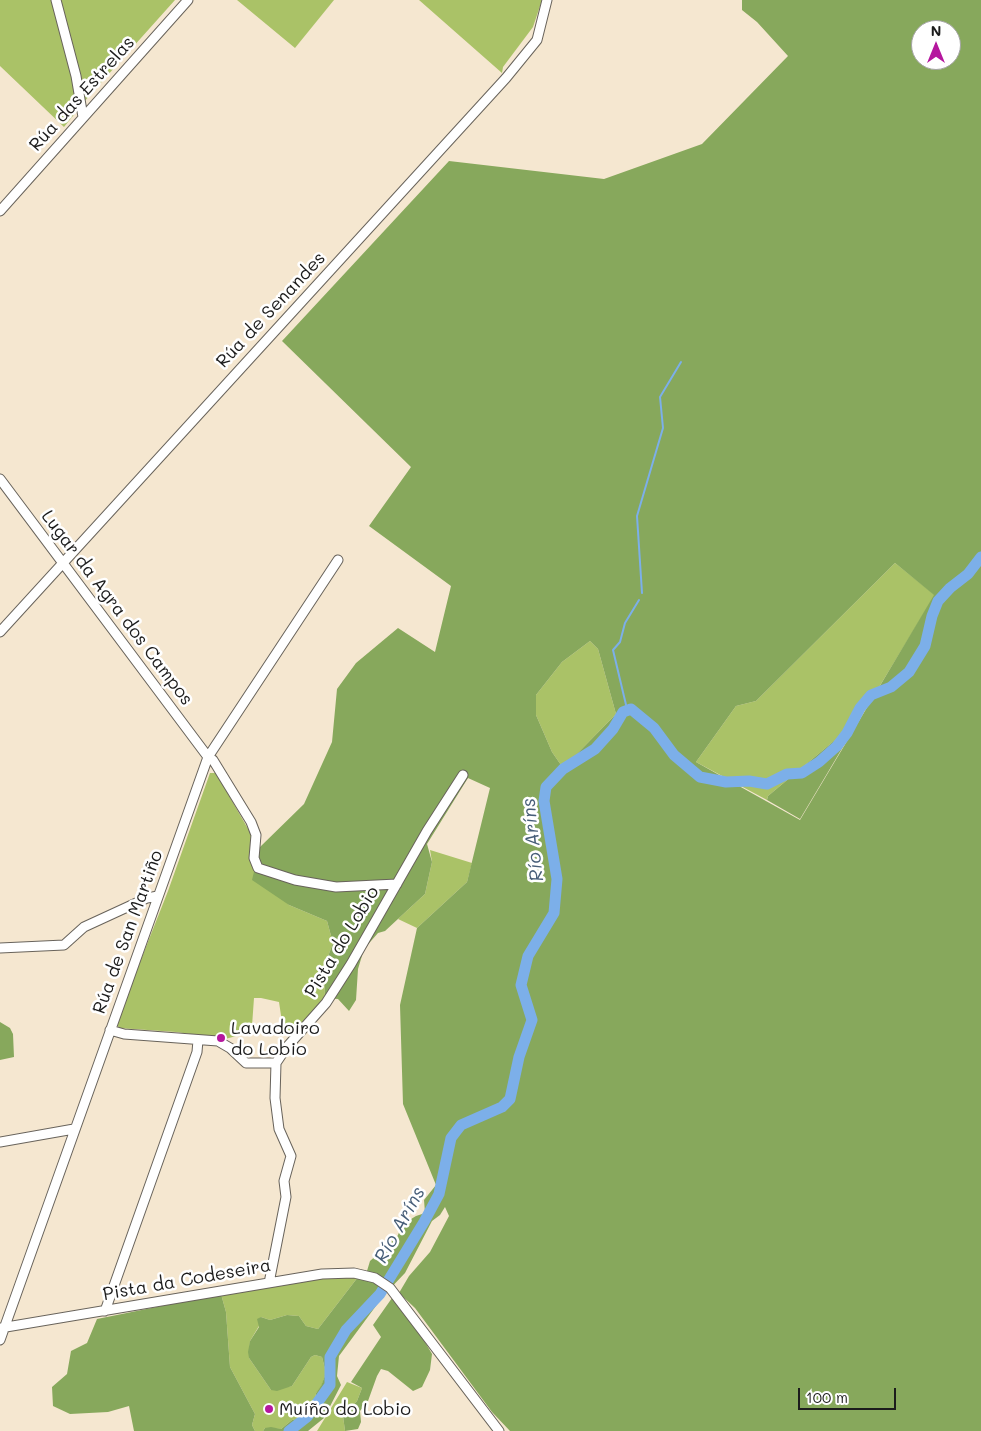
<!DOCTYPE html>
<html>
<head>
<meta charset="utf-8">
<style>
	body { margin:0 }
	#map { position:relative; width:981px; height:1431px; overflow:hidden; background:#f5e7d0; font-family:Mali,sans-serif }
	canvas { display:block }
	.north { position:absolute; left:911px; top:20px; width:50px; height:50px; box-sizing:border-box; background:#fff; border:1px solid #a4a4a4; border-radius:50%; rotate:0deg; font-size:14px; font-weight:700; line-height:20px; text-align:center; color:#1c1c1c }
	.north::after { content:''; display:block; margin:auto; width:18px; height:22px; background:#b5179e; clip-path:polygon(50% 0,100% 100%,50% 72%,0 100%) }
	.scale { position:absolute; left:798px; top:1388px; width:98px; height:22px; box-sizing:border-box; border:2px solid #1c1c1c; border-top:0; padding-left:6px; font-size:15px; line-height:18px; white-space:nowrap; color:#1c1c1c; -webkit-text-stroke:4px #fff; paint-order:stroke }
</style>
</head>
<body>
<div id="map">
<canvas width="981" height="1431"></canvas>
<div class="north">N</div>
<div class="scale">100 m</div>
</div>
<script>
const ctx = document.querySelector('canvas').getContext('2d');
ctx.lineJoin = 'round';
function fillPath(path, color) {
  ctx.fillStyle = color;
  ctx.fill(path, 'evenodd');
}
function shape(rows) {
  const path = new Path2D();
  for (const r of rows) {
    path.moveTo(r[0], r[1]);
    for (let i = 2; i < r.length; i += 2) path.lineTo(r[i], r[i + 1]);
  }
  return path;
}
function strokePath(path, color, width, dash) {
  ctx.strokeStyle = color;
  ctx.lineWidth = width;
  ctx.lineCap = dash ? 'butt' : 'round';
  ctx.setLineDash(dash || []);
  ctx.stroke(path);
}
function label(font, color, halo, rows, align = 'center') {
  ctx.font = font + ' Mali,sans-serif';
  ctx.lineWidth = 5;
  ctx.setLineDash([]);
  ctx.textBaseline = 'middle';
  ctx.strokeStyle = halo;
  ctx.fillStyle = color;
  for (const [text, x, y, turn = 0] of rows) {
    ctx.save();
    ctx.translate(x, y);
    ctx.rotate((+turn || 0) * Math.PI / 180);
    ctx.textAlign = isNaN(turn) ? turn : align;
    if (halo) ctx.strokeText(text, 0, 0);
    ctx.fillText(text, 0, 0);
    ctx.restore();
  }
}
fillPath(shape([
	[0,0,175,0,89,96,64,127,0,66],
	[237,0,334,0,295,48],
	[419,0,542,0,533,27,503,67,502,73],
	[895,563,935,595,859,720,768,796,767,800,696,762,736,706,756,701],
	[590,641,598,649,616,714,570,761,561,765,552,752,536,715,536,695,562,662],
	[210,773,216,773,251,834,251,859,289,905,327,921,333,943,324,967,325,998,291,1034,282,1022,279,1002,261,998,254,998,252,1026,248,1033,225,1039,176,1032,119,1028,116,1023,168,891],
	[430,850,472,863,467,882,417,928,398,919,425,894,432,862],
	[349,1277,358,1277,318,1329,306,1326,299,1316,287,1315,270,1320,261,1317,259,1326,250,1341,249,1358,271,1390,292,1386,311,1357,315,1355,322,1357,326,1373,321,1387,316,1393,315,1403,304,1411,301,1418,292,1420,281,1429,265,1428,263,1431,255,1431,252,1425,255,1414,230,1367,226,1312,221,1294,321,1278],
	[347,1382,362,1388,357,1401,343,1416,345,1431,317,1431]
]), '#aac267');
fillPath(shape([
	[742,0,981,0,981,1431,510,1431,492,1412,415,1308,399,1293,409,1276,430,1252,449,1216,445,1207,440,1215,432,1221,405,1273,384,1295,339,1356,337,1376,341,1385,324,1418,308,1431,263,1431,265,1428,271,1427,281,1429,292,1420,301,1418,304,1404,315,1403,316,1393,321,1386,326,1373,322,1357,315,1355,311,1357,292,1386,277,1391,271,1390,249,1358,248,1352,250,1341,259,1327,257,1319,261,1317,270,1320,287,1315,299,1316,306,1326,318,1329,358,1277,371,1274,367,1271,370,1261,397,1237,403,1224,416,1216,425,1213,424,1200,436,1185,403,1104,400,1005,417,928,467,882,490,788,468,778,427,844,432,862,425,894,385,931,378,933,364,949,358,969,356,1000,349,1011,338,999,325,998,324,967,333,943,327,921,289,905,252,880,260,847,304,804,332,742,337,689,356,663,398,628,435,652,451,586,369,526,411,467,282,341,449,161,604,179,702,144,788,56,757,22,742,10],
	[921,30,951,30,951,60,921,60],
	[895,563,934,595,800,820,696,762,736,706,756,701],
	[590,641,598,649,616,714,570,761,561,765,552,752,536,715,536,695,562,662],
	[859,720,800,819,767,800,768,796],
	[0,1022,10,1028,13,1034,14,1057,0,1060],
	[221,1294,226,1312,230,1367,255,1414,252,1425,255,1431,134,1431,129,1406,108,1412,70,1414,53,1406,52,1387,67,1374,71,1351,87,1343,97,1319],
	[392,1298,418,1330,432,1354,430,1370,422,1387,413,1391,388,1371,381,1369,377,1376,368,1401,360,1411,361,1422,358,1429,345,1431,343,1416,357,1401,362,1388,351,1382,381,1337,373,1325]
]), '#87a85c');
strokePath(shape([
	[642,593,637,516,663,428,660,397,681,362],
	[627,709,613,650,620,642,625,623,639,600]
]), '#7cafe9', 2);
strokePath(shape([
	[289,1431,307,1417,330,1385,330,1357,346,1330,380,1294,424,1222,439,1194,451,1138,461,1125,502,1107,510,1099,519,1057,532,1020,521,985,528,956,554,913,557,879,544,801,546,787,563,769,595,749,613,729,623,712,631,709,654,728,674,755,700,777,726,782,749,781,767,784,787,774,802,773,819,762,837,746,847,733,860,708,871,695,891,687,909,672,925,646,932,616,938,601,950,588,968,574,981,557]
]), '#7cafe9', 11);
const minor = shape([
	[56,0,76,76,83,117],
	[0,211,188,0],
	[0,479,208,757,213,760,251,822,256,835,254,858,258,868,295,880,336,887,397,884],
	[0,632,506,78,537,40,547,0],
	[0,948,64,945,84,927,147,898,158,896],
	[110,1030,124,1034,218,1041,230,1048,246,1063,276,1063],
	[0,1142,74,1129],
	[269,1283,286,1197,284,1181,291,1156,279,1129,275,1098,276,1063,286,1048,326,1003,351,964,427,831,463,775],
	[105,1311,197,1052,198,1040],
	[0,1328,322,1274,354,1273,375,1278,390,1288,499,1431],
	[0,1340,208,757,338,560]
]);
strokePath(minor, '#68635b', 11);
strokePath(minor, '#fff', 9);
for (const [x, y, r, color] of [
	[221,1038,5,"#b5179e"],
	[269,1409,5,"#b5179e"]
]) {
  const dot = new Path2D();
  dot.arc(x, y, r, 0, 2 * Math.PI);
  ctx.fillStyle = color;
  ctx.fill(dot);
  strokePath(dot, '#fff', 2);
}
label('18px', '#1c1c1c', '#fff', [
	["Rúa das Estrelas",82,94,-48],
	["Rúa de Senandes",271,310,-47],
	["Lugar da Agra dos Campos",117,608,53],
	["Rúa de San Martiño",128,932,-70],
	["Pista do Lobio",342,942,-59],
	["Pista da Codeseira",187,1280,-10]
]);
label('18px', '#1c1c1c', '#fff', [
	["Lavadoiro",231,1028],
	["do Lobio",231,1049],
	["Muíño do Lobio",279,1409]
], 'left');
label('italic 19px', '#475e78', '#fff', [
	["Río Aríns",533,840,-96],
	["Río Aríns",400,1225,-61]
]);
</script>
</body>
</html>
